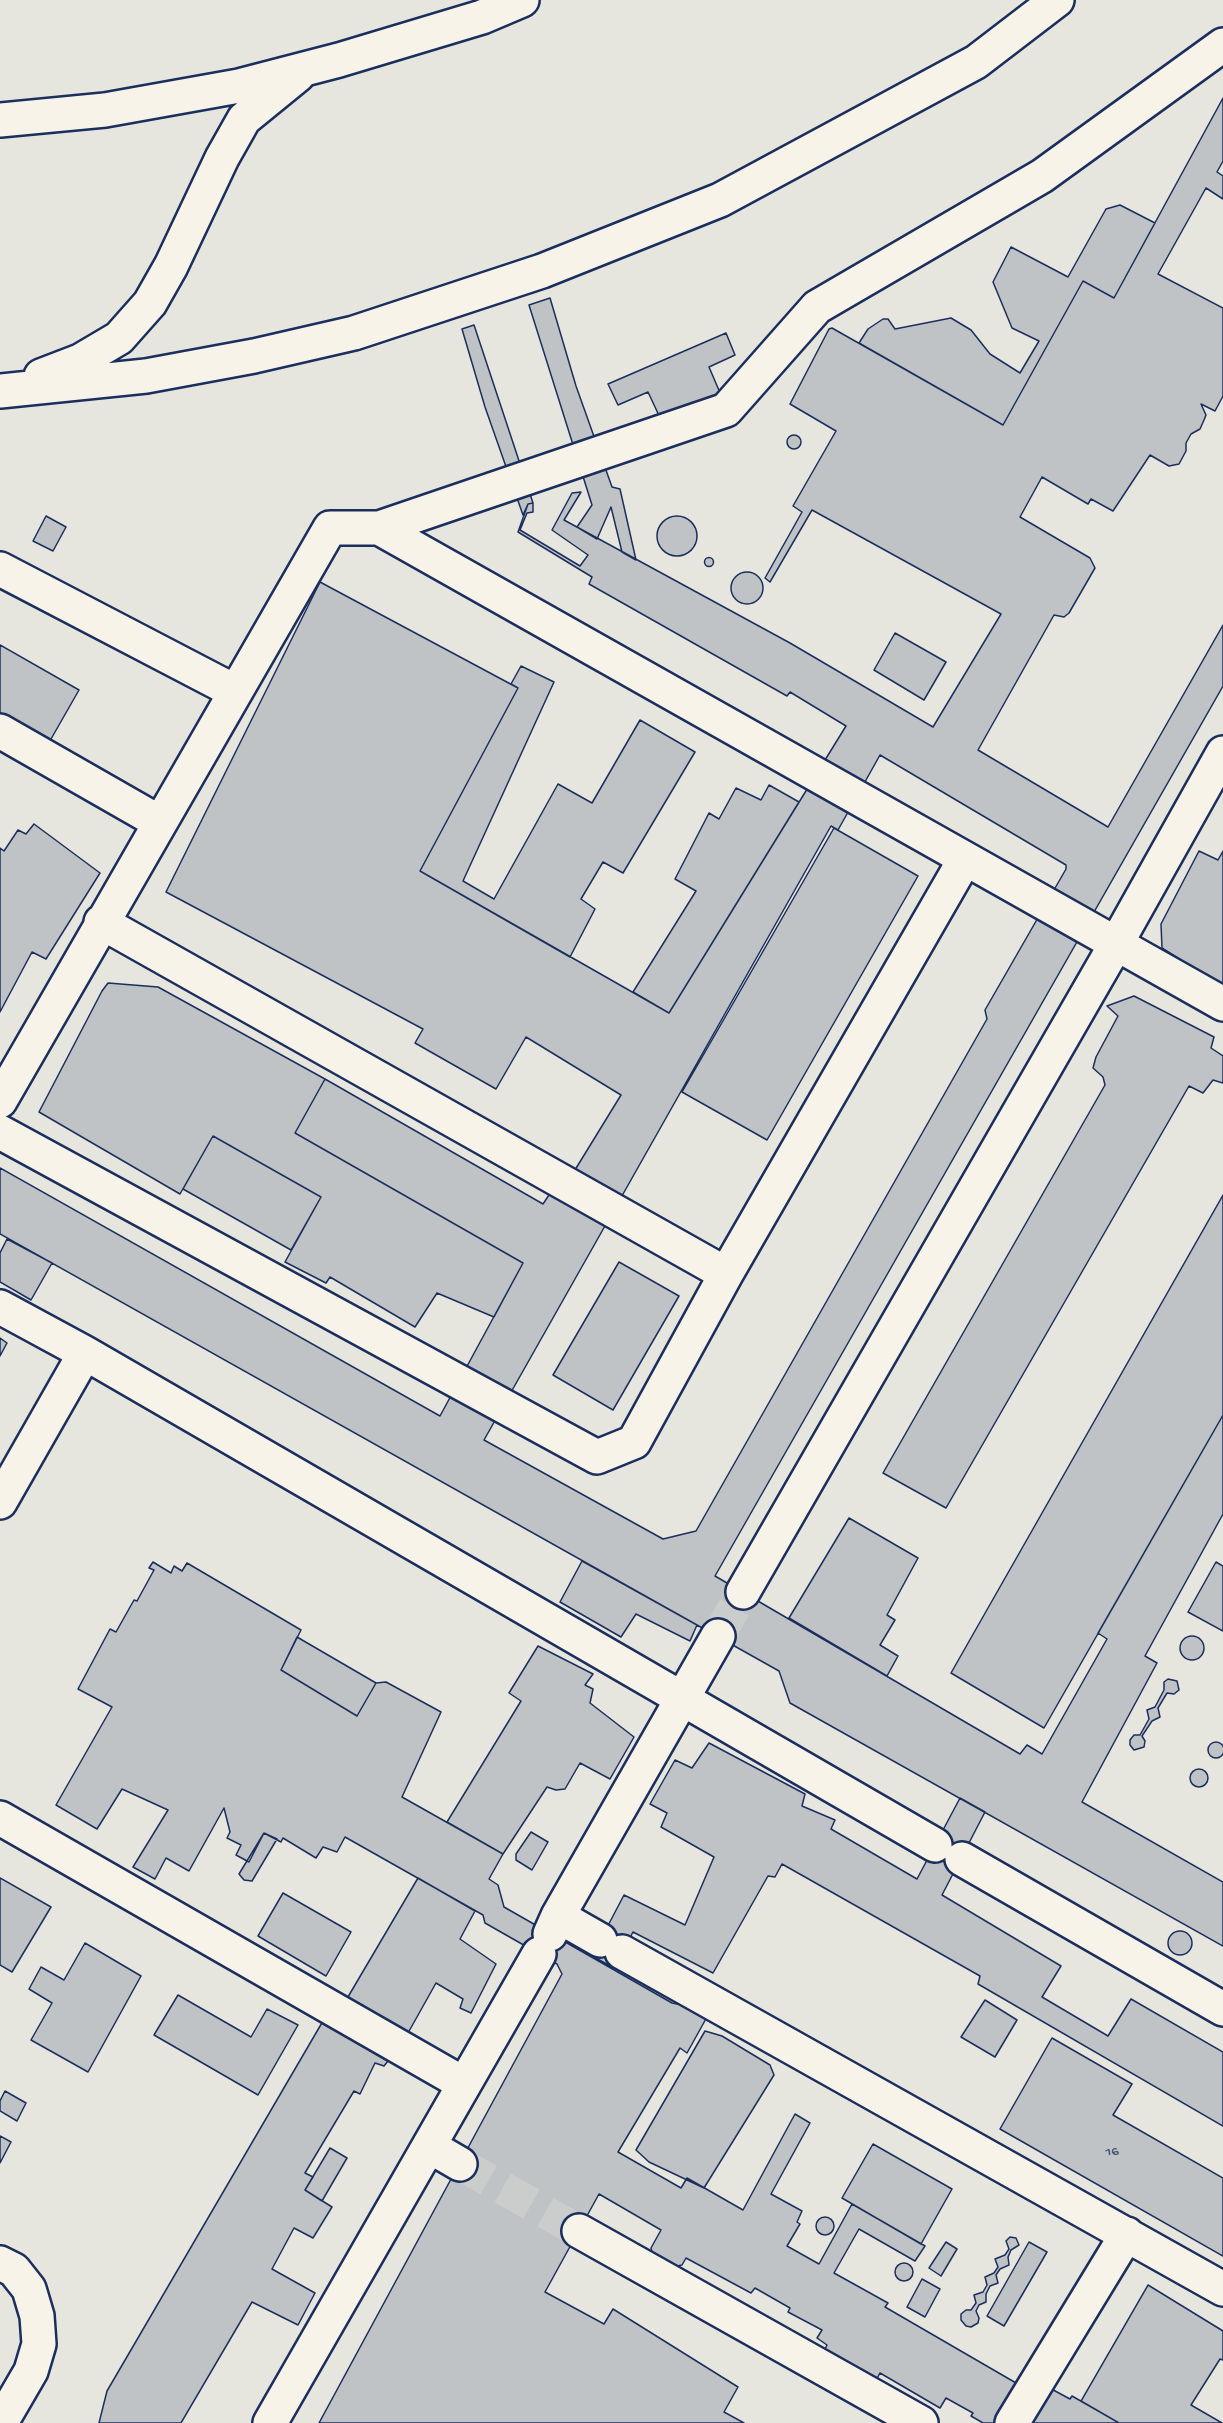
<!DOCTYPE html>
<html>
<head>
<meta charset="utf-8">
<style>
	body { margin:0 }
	canvas { display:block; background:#f7f3e8 }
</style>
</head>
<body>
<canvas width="1223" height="2423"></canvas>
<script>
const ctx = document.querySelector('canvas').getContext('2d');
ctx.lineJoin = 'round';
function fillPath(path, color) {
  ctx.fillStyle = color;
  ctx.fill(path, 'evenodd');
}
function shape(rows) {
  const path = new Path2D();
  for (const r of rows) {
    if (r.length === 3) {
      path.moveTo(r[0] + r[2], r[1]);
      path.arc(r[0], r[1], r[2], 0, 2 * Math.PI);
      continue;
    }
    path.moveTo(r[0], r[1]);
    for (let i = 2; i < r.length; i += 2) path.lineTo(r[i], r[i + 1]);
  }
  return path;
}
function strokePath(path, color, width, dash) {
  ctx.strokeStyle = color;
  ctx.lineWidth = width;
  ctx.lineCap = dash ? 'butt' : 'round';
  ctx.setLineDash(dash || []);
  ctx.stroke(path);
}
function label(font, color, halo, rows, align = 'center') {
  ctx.font = font + ' "Gochi Hand",sans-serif';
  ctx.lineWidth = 4.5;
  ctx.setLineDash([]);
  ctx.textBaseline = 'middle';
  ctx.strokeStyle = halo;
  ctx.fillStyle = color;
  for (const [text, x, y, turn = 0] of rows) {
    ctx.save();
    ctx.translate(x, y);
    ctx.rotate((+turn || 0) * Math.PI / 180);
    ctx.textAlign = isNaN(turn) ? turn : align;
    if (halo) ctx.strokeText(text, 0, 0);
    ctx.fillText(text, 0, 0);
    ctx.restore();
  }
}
fillPath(shape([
	[0,0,1223,0,1223,2423,0,2423]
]), '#e6e5de');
const building = shape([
	[1223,98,1223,161,1217,172,1223,176,1223,199,1206,188,1158,274,1223,308,1223,396,1215,411,1201,404,1206,415,1204,420,1200,429,1191,434,1186,443,1186,451,1179,464,1169,466,1150,455,1113,511,1091,499,1088,504,1042,477,1020,517,1090,558,1095,568,1069,613,1064,617,1054,615,978,750,1108,827,1223,625,1223,686,715,1576,1020,1754,1027,1745,1042,1754,1107,1639,1098,1633,1223,1415,1223,1514,1145,1656,1157,1663,1082,1802,1223,1882,1223,1946,790,1703,779,1671,0,1234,0,1168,440,1416,523,1263,295,1133,325,1079,543,1204,551,1192,559,1196,621,1095,526,1037,496,1089,415,1043,423,1029,166,892,320,582,518,688,420,871,669,1013,846,726,790,692,787,696,589,584,592,577,518,532,528,504,533,503,533,512,527,513,520,530,580,566,588,555,552,530,572,493,581,492,564,520,790,643,933,727,1001,614,812,510,770,582,765,578,802,512,793,506,836,431,790,404,829,329,832,328,1003,425,1083,281,1114,298,1223,98],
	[880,755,1066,865,1066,869,985,1010,987,1019,696,1531,663,1539,484,1440,831,826,838,830,880,755],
	[1120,205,1155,223,1114,298,1083,281,1003,425,859,343,868,329,883,319,888,319,895,329,951,318,971,330,990,354,1020,373,1039,341,1012,328,993,282,1011,247,1068,277,1106,209,1120,205],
	[550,298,576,386,612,487,620,489,636,560,622,552,611,507,597,539,577,527,592,505,529,305,550,298],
	[474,325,533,503,528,504,523,515,485,407,462,329,474,325],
	[726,333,735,355,709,367,721,395,662,422,648,392,618,405,608,384,726,333],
	[794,442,7],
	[46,516,66,527,53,551,33,541,46,516],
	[677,536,20],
	[709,562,4.5],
	[747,588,16],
	[895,633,946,662,924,700,874,670,895,633],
	[0,645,79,690,47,746,0,720,0,645],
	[521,666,554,682,463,881,494,899,558,784,592,803,640,720,695,752,623,873,603,862,581,899,595,909,570,957,420,871,518,688,511,684,521,666],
	[769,785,799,802,669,1013,633,992,696,891,675,879,709,813,719,819,736,788,761,800,769,785],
	[34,824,100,873,46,959,32,952,0,1012,0,848,4,851,18,830,26,834,34,824],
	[834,828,918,876,767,1140,682,1092,834,828],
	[1199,851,1218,860,1223,851,1223,987,1162,948,1161,924,1199,851],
	[108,983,158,987,325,1079,295,1133,523,1263,494,1317,437,1293,415,1327,330,1277,326,1283,285,1262,321,1197,213,1136,180,1194,39,1112,102,991,108,983],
	[1134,996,1214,1037,1211,1048,1223,1056,1223,1083,1213,1080,1203,1093,1189,1086,946,1508,883,1473,1105,1085,1103,1077,1093,1068,1096,1057,1118,1016,1107,1006,1134,996],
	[213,1136,321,1197,291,1250,183,1189,213,1136],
	[1223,1195,1223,1415,1044,1728,951,1673,1223,1195],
	[7,1239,52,1263,31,1300,0,1282,0,1253,7,1239],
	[619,1262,679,1296,613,1410,553,1375,619,1262],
	[0,1338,7,1343,0,1356,0,1338],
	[849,1518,918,1558,887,1615,895,1620,880,1645,898,1656,887,1676,789,1618,849,1518],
	[582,1561,697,1625,690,1641,636,1614,621,1637,560,1602,582,1561],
	[153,1562,171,1573,174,1566,182,1571,187,1563,301,1630,281,1670,357,1716,376,1683,386,1682,441,1712,402,1797,503,1854,489,1879,498,1885,504,1907,672,2003,687,2006,707,2017,687,2053,680,2048,618,2152,681,2188,687,2178,743,2210,795,2114,810,2123,771,2194,802,2211,797,2222,800,2224,787,2246,819,2264,852,2204,925,2246,915,2261,859,2229,834,2273,888,2303,885,2307,1035,2394,1044,2385,1070,2399,1072,2396,1119,2423,983,2423,971,2416,973,2413,946,2398,940,2408,880,2373,875,2382,824,2351,827,2345,817,2338,822,2330,788,2312,790,2308,755,2288,751,2293,686,2258,682,2265,677,2266,652,2252,651,2248,661,2230,599,2194,545,2292,604,2324,613,2309,738,2387,724,2412,744,2423,319,2423,562,1974,557,1964,485,1923,483,1915,345,1837,337,1852,323,1847,316,1858,283,1838,281,1842,264,1833,249,1862,236,1855,241,1845,227,1838,230,1832,224,1808,189,1871,166,1858,155,1879,133,1867,168,1810,122,1789,97,1829,56,1805,112,1707,78,1689,110,1629,116,1632,134,1600,137,1601,154,1570,149,1568,153,1562],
	[1216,1562,1223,1566,1223,1631,1188,1612,1216,1562],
	[1192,1648,12],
	[297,1637,376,1683,357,1716,281,1670,297,1637],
	[538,1646,593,1674,585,1685,593,1689,590,1703,634,1737,610,1779,580,1763,565,1789,556,1790,547,1787,503,1854,447,1822,521,1701,509,1693,538,1646],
	[1168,1679,1177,1681,1179,1690,1174,1694,1167,1693,1158,1708,1160,1717,1152,1721,1142,1736,1145,1741,1144,1747,1134,1750,1130,1745,1130,1740,1134,1735,1140,1735,1149,1719,1147,1710,1155,1707,1164,1690,1164,1682,1168,1679],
	[1216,1750,8],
	[709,1743,805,1794,802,1806,835,1820,831,1829,917,1879,960,1798,985,1812,942,1895,1061,1966,1042,1997,1108,2036,1131,1999,1223,2052,1223,2126,978,1984,980,1976,782,1864,775,1877,768,1876,713,1973,633,1932,614,1968,592,1956,624,1895,685,1925,714,1857,661,1827,667,1813,650,1804,675,1760,692,1768,709,1743],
	[1199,1778,9],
	[531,1832,548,1842,532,1870,516,1860,516,1854,531,1832],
	[264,1833,277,1839,252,1881,244,1880,239,1874,264,1833],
	[0,1878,51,1907,12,1972,0,1965,0,1878],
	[418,1878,475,1911,460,1939,496,1964,471,2013,460,2008,463,1999,436,1983,408,2033,345,2002,418,1878],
	[283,1893,351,1932,326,1976,258,1936,283,1893],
	[1180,1943,12],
	[85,1943,141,1976,88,2072,31,2040,52,2003,29,1989,41,1967,64,1980,85,1943],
	[178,1995,251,2037,267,2009,298,2025,258,2095,154,2035,178,1995],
	[985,2000,1017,2020,995,2057,961,2037,985,2000],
	[323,2021,369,2046,369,2050,388,2061,384,2066,375,2063,360,2094,354,2091,305,2173,313,2177,305,2190,332,2207,313,2238,294,2228,272,2269,315,2293,298,2325,252,2302,181,2423,99,2423,107,2391,323,2021],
	[705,2031,722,2036,770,2065,774,2075,704,2188,649,2162,636,2150,705,2031],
	[1052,2038,1132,2084,1113,2115,1223,2178,1223,2256,1000,2129,1052,2038],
	[5,2091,26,2103,17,2121,0,2111,0,2101,5,2091],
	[0,2136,11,2142,0,2163,0,2136],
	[873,2144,952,2189,921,2244,842,2198,873,2144],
	[330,2148,347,2158,322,2201,305,2190,330,2148],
	[825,2226,9],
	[1010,2237,1016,2238,1019,2245,1011,2250,1008,2257,1009,2265,1000,2269,996,2275,998,2283,990,2286,986,2294,986,2302,979,2305,976,2311,979,2318,978,2323,971,2327,966,2326,961,2320,961,2314,966,2310,971,2310,976,2303,974,2295,983,2292,987,2285,985,2277,994,2273,998,2267,995,2259,1005,2255,1009,2249,1006,2241,1010,2237],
	[946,2242,957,2249,941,2276,929,2268,946,2242],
	[1029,2242,1047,2252,1004,2326,987,2316,1029,2242],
	[904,2272,9],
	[922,2279,940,2289,925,2317,907,2307,922,2279],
	[1148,2285,1223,2331,1223,2360,1220,2359,1191,2405,1222,2423,1119,2423,1081,2401,1148,2285]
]);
fillPath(building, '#c0c3c5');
strokePath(building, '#1b2f5e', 1.5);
strokePath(shape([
	[718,1636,743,1592],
	[460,2164,579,2231]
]), '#cbcccc', 33, [33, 16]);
const minor = shape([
	[0,120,105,110,239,86,339,60,482,17,522,0],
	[41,376,80,361,119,338,150,303,171,266,222,158,244,119,298,75],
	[0,391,146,376,254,356,354,333,542,271,720,200,976,62,1057,0],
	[379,528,1223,1004],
	[0,569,234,691],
	[0,731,159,822],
	[101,922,726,1274],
	[0,1101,330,528,379,528,726,410,817,307,1042,176,1223,45],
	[0,1132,597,1457,634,1442,726,1274,965,859],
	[0,1307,85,1353,935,1845],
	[0,1502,85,1353],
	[743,1592,1116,944,1223,753],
	[0,1818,464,2084],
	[962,1859,1223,2009],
	[558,1916,600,1940],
	[550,1934,558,1916,718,1636],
	[622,1952,1223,2289],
	[429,2146,460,2164],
	[579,2231,921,2423],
	[0,2263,14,2270,29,2289,37,2316,39,2344,31,2371,6,2414],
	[270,2423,539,1954],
	[1012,2423,1127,2234]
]);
strokePath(minor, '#1b2f5e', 38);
strokePath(minor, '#f7f3e8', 33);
label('15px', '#445478', null, [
	["16",1112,2153]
]);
</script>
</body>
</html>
